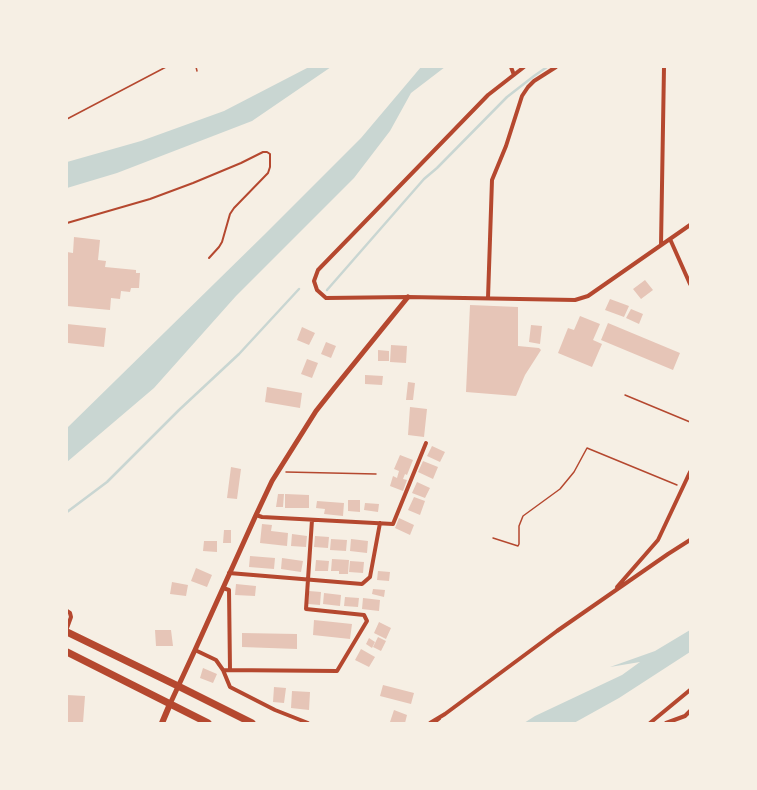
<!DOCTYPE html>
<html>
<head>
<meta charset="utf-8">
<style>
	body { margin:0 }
	#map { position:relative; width:757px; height:790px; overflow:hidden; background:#f6efe4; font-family:"Fira Sans",sans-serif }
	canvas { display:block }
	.frame { position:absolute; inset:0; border:68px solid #f6efe4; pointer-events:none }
</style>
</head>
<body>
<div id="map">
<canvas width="757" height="790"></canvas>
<div class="frame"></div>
</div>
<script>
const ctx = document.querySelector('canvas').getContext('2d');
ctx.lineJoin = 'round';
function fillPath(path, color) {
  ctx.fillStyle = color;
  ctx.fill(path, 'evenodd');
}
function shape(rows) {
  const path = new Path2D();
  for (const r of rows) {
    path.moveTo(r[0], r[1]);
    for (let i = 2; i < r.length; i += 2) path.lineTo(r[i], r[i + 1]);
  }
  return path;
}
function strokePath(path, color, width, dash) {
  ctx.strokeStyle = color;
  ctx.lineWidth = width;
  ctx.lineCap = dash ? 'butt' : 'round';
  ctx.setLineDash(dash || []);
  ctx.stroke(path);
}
fillPath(shape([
	[309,67,331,67,252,121,117,173,67,188,67,162,141,141,224,111],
	[421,67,445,67,411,93,390,131,354,178,236,296,154,388,67,462,67,428,265,234,361,138],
	[690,630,690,652,619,698,574,723,524,723,535,716,622,675,640,662,610,667,655,651]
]), '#c9d6d2');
strokePath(shape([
	[327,290,424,179,437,168,507,97,534,76,547,67],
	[67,512,107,482,179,410,239,354,299,289]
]), '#c9d6d2', 2.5);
fillPath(shape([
	[74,237,100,240,98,260,106,261,105,267,136,270,136,273,140,273,139,288,131,288,130,292,121,291,120,299,111,298,110,310,67,306,67,252,73,253],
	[645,280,653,290,641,299,633,289],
	[610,299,629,306,624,317,605,310],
	[470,305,518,307,518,346,539,348,541,350,525,375,516,396,466,392],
	[631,309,643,314,639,324,626,318],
	[580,316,600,324,593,340,602,344,592,367,558,353,568,328,574,330],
	[608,323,680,353,673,370,601,340],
	[67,324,106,328,104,347,68,343,68,347,67,347],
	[531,325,542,326,540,344,529,342],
	[302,327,315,333,309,345,297,340],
	[326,342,336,346,331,358,321,354],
	[391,345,407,346,406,363,390,362],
	[378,350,389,351,389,361,378,361],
	[307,359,318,363,312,378,301,374],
	[365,375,383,376,382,385,365,384],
	[408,382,415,383,413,400,406,400],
	[267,387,302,393,300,408,265,402],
	[410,407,427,409,424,437,408,435],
	[432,446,445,452,440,462,427,456],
	[400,455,413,460,407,475,405,474,403,479,407,480,403,491,390,486,393,476,397,478,399,471,394,469],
	[423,461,438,467,433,479,418,472],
	[231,467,241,469,237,499,227,498],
	[417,482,430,488,425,498,412,493],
	[278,494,284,494,283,507,276,507],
	[285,494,309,495,309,508,285,508],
	[414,497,425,501,420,515,408,510],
	[348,500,360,500,360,512,348,511],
	[317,501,344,503,343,516,324,514,325,509,316,508],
	[365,503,379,504,378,512,364,510],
	[399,518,414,525,410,535,395,528],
	[262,524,272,525,271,531,288,533,287,546,260,543],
	[224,530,231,530,231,543,223,543],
	[292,534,307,536,306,547,291,546],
	[315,536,329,537,328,548,314,547],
	[331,539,347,540,346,551,330,550],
	[351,539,368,541,367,553,350,551],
	[204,541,217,541,217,552,203,551],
	[250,556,275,558,274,569,249,567],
	[282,558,303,561,301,572,281,569],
	[332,559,349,560,348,574,339,574,339,571,331,571],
	[316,560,329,561,328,571,315,571],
	[350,561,364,562,363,573,349,572],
	[196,568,212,575,207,587,191,581],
	[378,571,390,572,389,581,377,580],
	[172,582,188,585,186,596,170,594],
	[236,584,256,586,255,596,235,595],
	[373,589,385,590,384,597,372,594],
	[309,591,321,592,320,605,308,604],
	[324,593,341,595,340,606,323,604],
	[345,597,359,598,358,607,344,606],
	[363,598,380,600,379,611,362,609],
	[314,620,352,624,350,639,313,635],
	[379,622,391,628,386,639,374,633],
	[155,630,171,630,173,646,156,646],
	[242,633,297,634,297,649,242,647],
	[378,637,386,641,381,651,373,647],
	[369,638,375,642,372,648,366,644],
	[361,649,375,657,369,667,355,660],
	[203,668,217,674,213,683,200,678],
	[383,685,414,693,411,704,380,696],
	[274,687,286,688,284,703,273,702],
	[292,691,310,692,309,710,291,708],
	[67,695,85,696,83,723,67,723],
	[394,710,407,715,405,723,390,722]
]), '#e6c5b7');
strokePath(shape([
	[196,67,197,71],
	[67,119,166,67],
	[625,395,690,422],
	[286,472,376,474],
	[493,538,518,546,519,544,519,526,523,516,560,489,574,472,587,448,677,485]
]), '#b5482f', 1.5);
strokePath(shape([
	[67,223,150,199,193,183,241,163,263,152,267,152,270,154,270,167,268,173,234,208,230,214,222,242,219,247,209,258],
	[435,723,440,719]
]), '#b5482f', 2);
strokePath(shape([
	[511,67,514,75],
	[524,67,488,95,318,270,314,281,317,290,326,298,408,297,575,300,588,296,690,225],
	[670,239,690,284],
	[661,245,664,67],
	[488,298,492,180,506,146,522,96,528,87,534,81,556,67],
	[256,515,262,517,393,524,426,443],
	[229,573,362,584,370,577,380,523],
	[617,587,658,540,690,472],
	[223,588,229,590,230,670],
	[67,611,70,613,71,617,67,628],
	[195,650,216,660,223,670,230,687,275,710,308,723],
	[223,670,337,671,367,621,364,615,306,609,312,520],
	[430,723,445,714,557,631,668,554,690,540],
	[650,723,690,690],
	[666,723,685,716,690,711]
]), '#b5482f', 4);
strokePath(shape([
	[170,704,195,650,256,515,272,481,316,411,335,387,408,297]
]), '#b5482f', 5);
strokePath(shape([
	[162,723,170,704]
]), '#b5482f', 6);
strokePath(shape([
	[67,632,178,686,252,723],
	[67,652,208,723]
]), '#b5482f', 7);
</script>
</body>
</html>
